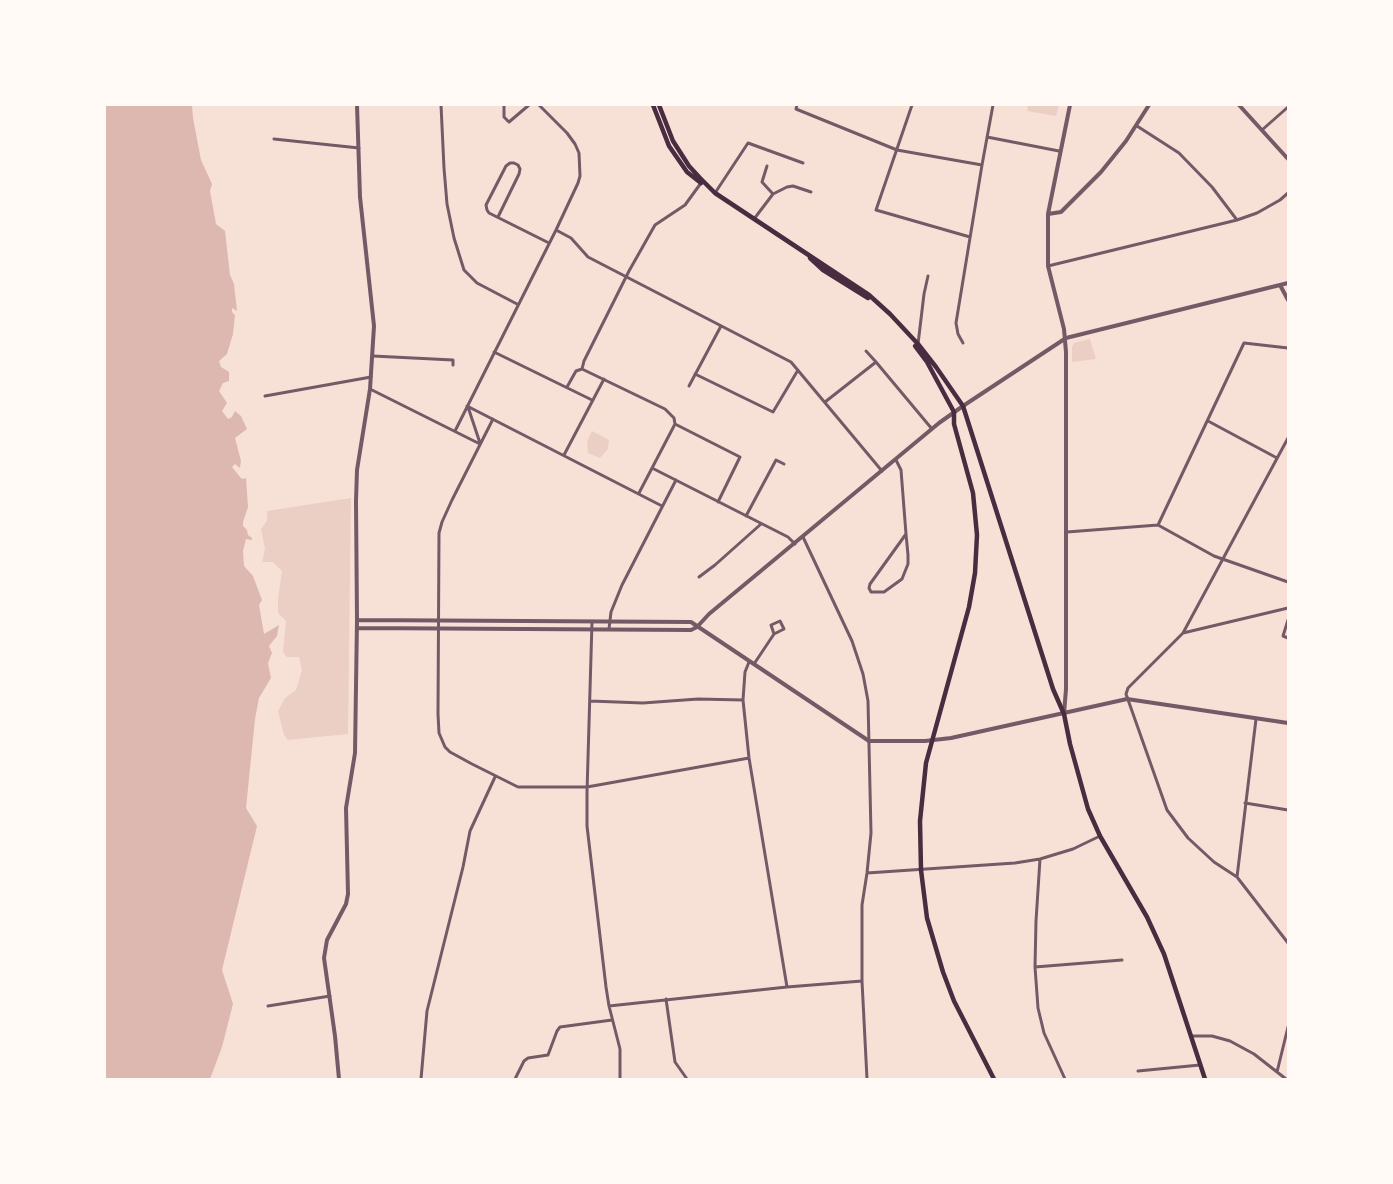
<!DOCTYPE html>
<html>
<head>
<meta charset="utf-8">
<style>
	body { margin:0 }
	#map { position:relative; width:1393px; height:1184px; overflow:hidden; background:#f7e1d7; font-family:"DM Sans",sans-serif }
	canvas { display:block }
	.frame { position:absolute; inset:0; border:106px solid #fffaf5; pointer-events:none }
</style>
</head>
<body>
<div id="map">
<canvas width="1393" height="1184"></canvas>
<div class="frame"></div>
</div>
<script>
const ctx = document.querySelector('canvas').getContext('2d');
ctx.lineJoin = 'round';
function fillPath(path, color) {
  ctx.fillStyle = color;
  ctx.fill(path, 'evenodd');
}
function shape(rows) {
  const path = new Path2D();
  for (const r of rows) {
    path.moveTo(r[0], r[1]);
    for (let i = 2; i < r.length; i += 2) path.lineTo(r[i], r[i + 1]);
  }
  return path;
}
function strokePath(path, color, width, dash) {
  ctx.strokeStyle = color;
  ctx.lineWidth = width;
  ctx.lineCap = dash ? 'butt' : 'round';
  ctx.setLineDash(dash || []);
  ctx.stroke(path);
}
fillPath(shape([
	[1028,105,1059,105,1056,116,1027,111],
	[1090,339,1096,359,1072,362,1072,347,1074,343],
	[592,431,609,440,608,449,600,458,588,453,587,442],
	[351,498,348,734,288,740,284,735,278,711,285,698,296,690,302,670,299,657,287,657,283,652,286,621,278,613,278,599,282,571,273,562,262,562,265,549,261,529,267,521,267,511]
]), '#ebcfc5');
fillPath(shape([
	[105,105,192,105,193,118,201,160,212,184,210,191,216,224,225,231,230,275,234,284,237,311,232,308,232,312,235,315,233,334,227,354,219,361,221,367,229,372,229,381,223,383,219,391,227,403,222,411,228,419,232,417,235,411,241,416,247,429,235,438,241,461,240,468,235,464,232,467,240,477,242,479,246,478,248,507,243,522,243,526,247,530,248,535,252,538,252,540,246,539,243,551,244,566,253,576,262,600,259,605,264,634,279,625,277,636,269,646,272,653,268,663,271,678,259,698,255,719,246,808,257,826,222,970,233,1004,222,1047,210,1079,105,1079]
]), '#dcb8b0');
strokePath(shape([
	[441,105,444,168,447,204,454,238,464,270,477,283,517,304],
	[504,105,504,117,509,122,529,105],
	[797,105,796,109,897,150,982,165],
	[912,105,876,210,970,237],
	[1137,126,1179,153,1212,187,1237,220],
	[1262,130,1288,107],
	[987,137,1059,151],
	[274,139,359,148],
	[767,166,762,182,773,194],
	[715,193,748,143,803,163],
	[498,217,519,174,520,169,518,165,514,163,510,163,506,166,486,205,487,210,489,213,549,243],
	[754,219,773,194,787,187,793,186,811,192],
	[556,230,571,238,588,257,791,362,882,471],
	[1048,266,1237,220,1257,213,1280,200,1288,193],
	[963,343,958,334,956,323,982,165,993,105],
	[918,344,924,294,928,276],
	[866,351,876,362],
	[494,352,592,400],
	[373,356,453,360,453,365],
	[582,369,584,361,629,271,655,225,685,205,701,183],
	[695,374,773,412,798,370],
	[689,386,721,326],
	[567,387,576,371,582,369,665,409,674,418,675,424,639,493],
	[370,389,480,444],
	[265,396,371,377],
	[825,402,876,362,932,429],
	[467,406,662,506],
	[468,407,480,443],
	[493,419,452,500,442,522,439,533,438,714,439,733,445,747,450,752,472,764,518,787,587,787,749,758],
	[1208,421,1277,458],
	[675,424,740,457,718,502],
	[455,431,556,230,578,183,580,176,579,153,575,144,567,133,539,105],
	[1288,438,1183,633,1128,688,1126,694,1167,810,1188,838,1214,862,1237,877,1288,943],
	[564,455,604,379],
	[896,460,901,470,906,534,908,555,908,564,902,579,884,592,871,592,869,588,870,584,906,534],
	[652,468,788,537,795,544],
	[746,516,776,460,784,464],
	[1158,525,1244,343,1288,348],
	[1067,532,1158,525,1214,556,1288,582],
	[803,537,852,641,863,674,868,701,871,833,867,873,862,905,862,981,867,1079],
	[699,577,715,565,761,524],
	[1288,620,1283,636,1288,638],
	[592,622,587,792,587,826,606,987,609,1006,620,1049,620,1079],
	[609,629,611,612,622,585,676,480],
	[1183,633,1288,608],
	[749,662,745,672,743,700,749,758,787,987],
	[754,664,774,634,784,629,780,621,771,625,774,634],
	[590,701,643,703,698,699,743,700],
	[1245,803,1288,810],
	[1040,859,1036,921,1035,967,1038,1008,1044,1033,1065,1079],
	[867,873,1015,863,1040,859,1073,849,1100,836],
	[1237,877,1256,719],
	[1035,967,1122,960],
	[666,999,675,1062,687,1079],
	[268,1006,330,996],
	[609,1006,787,987,862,981],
	[1192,1036,1212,1036,1230,1041,1254,1054,1286,1079],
	[1138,1071,1200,1065],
	[1277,1072,1288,1027],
	[421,1079,427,1011,463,867,470,831,495,777],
	[515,1079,524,1061,528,1058,548,1055,557,1031,560,1027,612,1020]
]), '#755966', 3);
strokePath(shape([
	[1239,105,1288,159],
	[1048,214,1061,212,1101,172,1126,141,1149,105],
	[1280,285,1288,300],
	[357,620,691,622,869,741,925,741,951,738,1127,699,1288,723],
	[357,628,691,630,697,627,709,614,939,423,963,406,1066,338,1288,283],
	[1064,714,1066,689,1066,352,1064,329,1048,266,1048,214,1070,105],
	[339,1079,335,1036,324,958,327,940,346,904,348,894,346,808,355,753,357,620,356,501,357,470,370,389,374,326,360,197,357,105]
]), '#755966', 4);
strokePath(shape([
	[653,105,669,146,687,172,701,183],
	[659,105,673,141,689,166,700,178,715,193,869,295,890,314,918,344,936,367,963,406,1053,689,1064,714,1070,744,1088,809,1100,836,1147,917,1164,954,1205,1079],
	[810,258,823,270,868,298],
	[915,346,927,362,954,412,954,424,973,493,977,535,975,573,969,607,926,763,920,821,921,870,927,918,943,972,954,1001,994,1079]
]), '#4a2c40', 4.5);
</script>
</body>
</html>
